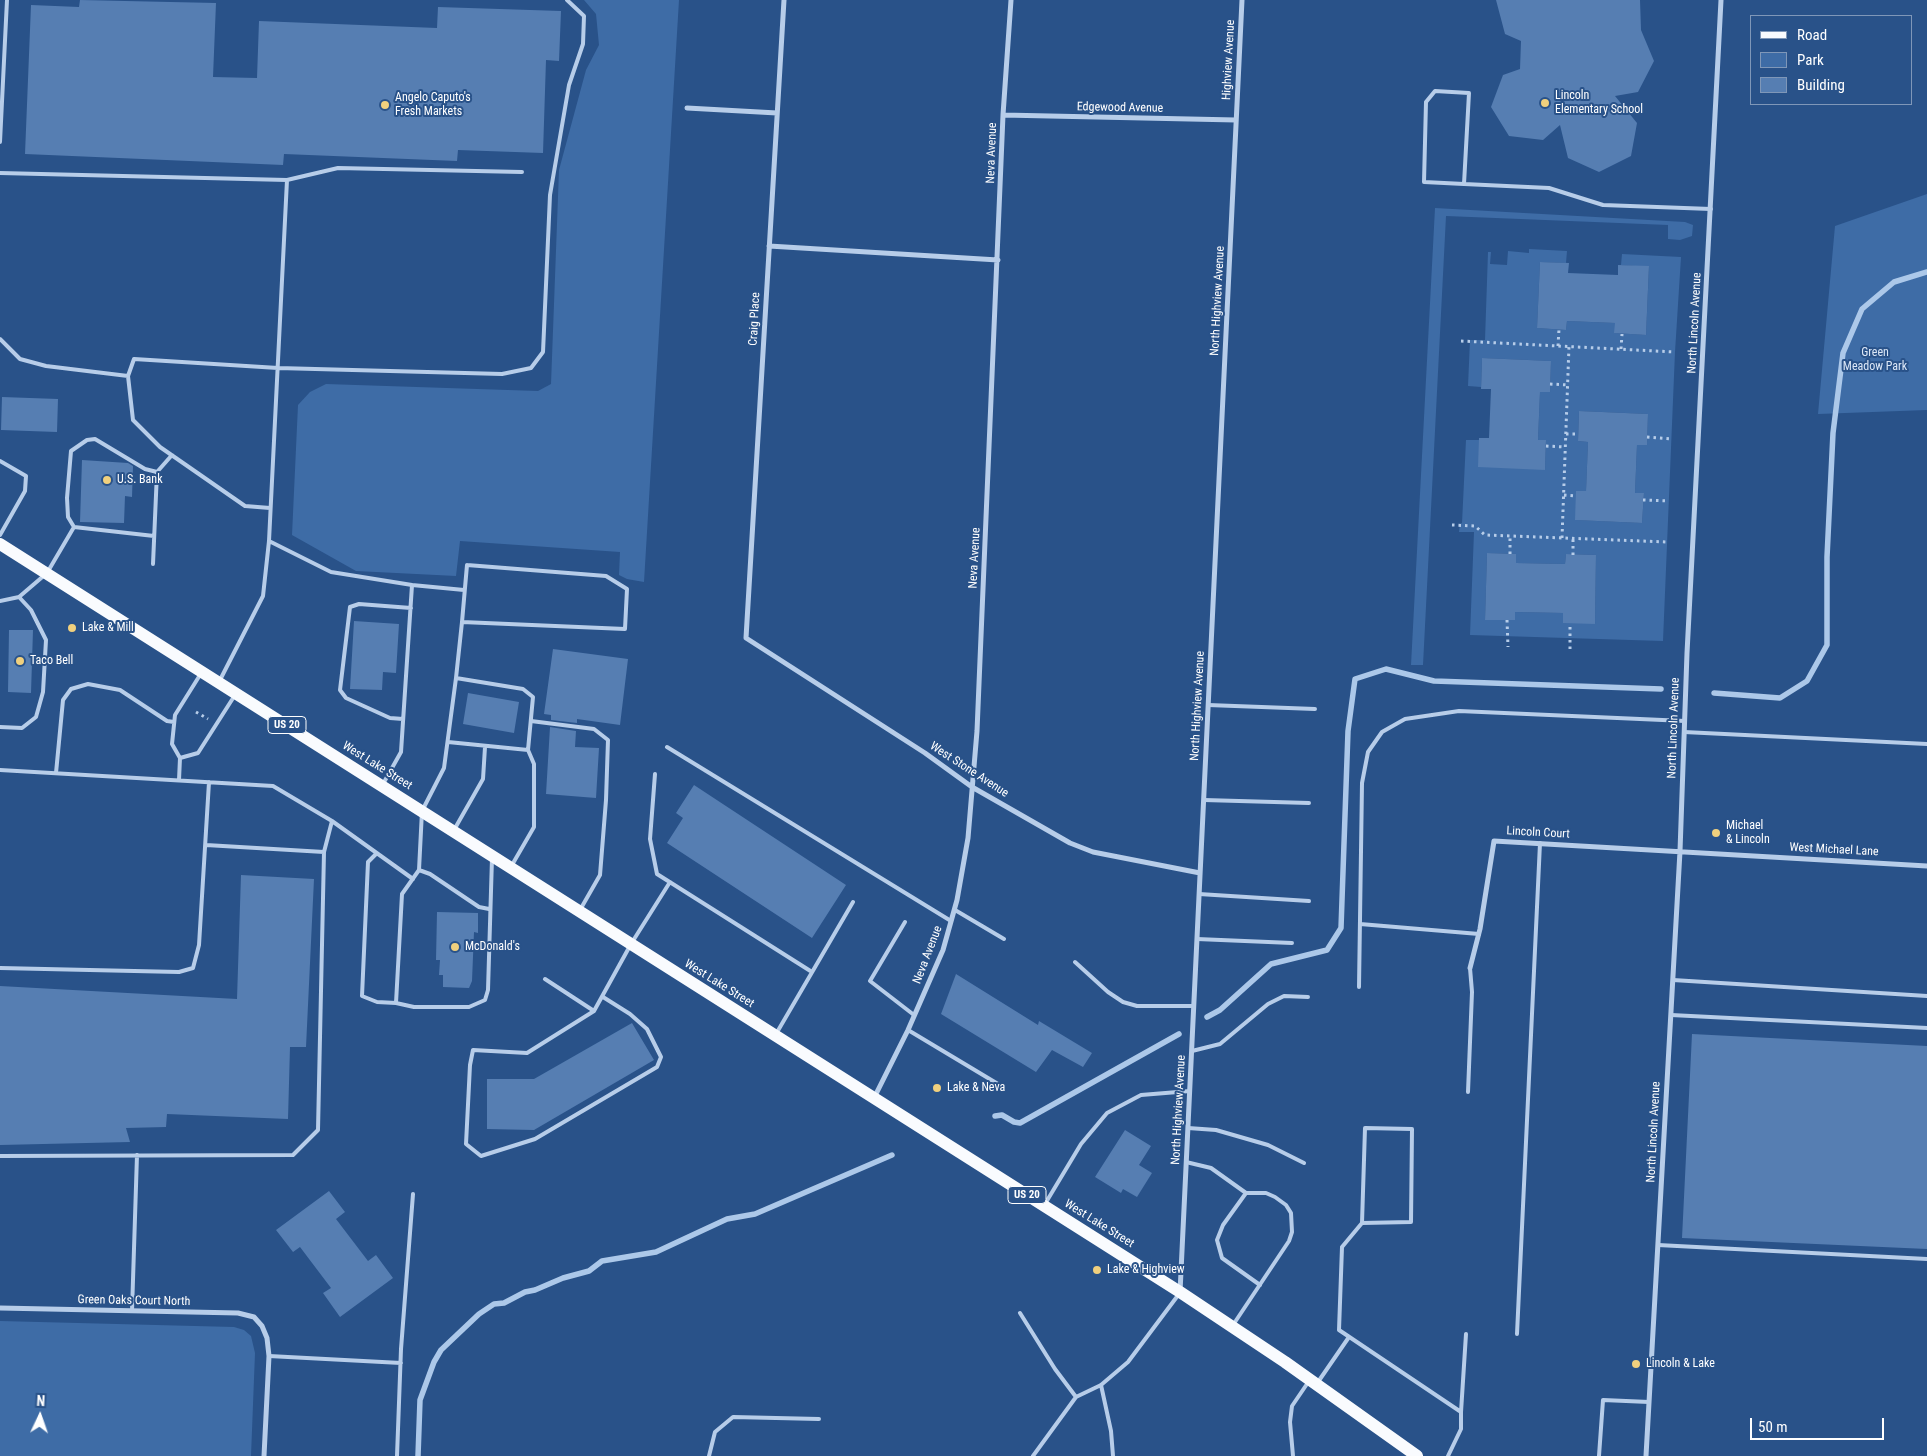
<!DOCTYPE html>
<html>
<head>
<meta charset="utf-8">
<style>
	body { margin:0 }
	#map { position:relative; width:1927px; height:1456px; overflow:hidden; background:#295289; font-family:"Roboto Condensed",sans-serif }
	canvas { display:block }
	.legend { position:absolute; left:1750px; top:15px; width:162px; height:90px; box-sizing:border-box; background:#295289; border:1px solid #7f97b8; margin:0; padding:6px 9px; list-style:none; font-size:15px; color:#fff }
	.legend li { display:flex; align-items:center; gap:10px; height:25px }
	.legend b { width:25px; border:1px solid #7f97b8 }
	.north { position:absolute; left:15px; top:1391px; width:50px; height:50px; -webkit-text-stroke:4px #295289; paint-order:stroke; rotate:3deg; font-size:14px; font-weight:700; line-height:20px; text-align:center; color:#fff }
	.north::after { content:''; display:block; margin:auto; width:18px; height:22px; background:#fff; clip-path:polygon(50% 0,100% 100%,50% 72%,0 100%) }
	.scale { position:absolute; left:1750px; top:1418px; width:134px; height:22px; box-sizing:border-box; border:2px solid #fff; border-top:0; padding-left:6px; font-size:15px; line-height:18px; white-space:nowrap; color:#fff; -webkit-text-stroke:4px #295289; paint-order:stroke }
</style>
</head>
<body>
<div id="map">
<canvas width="1927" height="1456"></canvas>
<ul class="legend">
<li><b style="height:6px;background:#f9fbfe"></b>Road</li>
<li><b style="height:14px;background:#3e6ca6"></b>Park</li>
<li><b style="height:14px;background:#567eb2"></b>Building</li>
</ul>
<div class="north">N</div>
<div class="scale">50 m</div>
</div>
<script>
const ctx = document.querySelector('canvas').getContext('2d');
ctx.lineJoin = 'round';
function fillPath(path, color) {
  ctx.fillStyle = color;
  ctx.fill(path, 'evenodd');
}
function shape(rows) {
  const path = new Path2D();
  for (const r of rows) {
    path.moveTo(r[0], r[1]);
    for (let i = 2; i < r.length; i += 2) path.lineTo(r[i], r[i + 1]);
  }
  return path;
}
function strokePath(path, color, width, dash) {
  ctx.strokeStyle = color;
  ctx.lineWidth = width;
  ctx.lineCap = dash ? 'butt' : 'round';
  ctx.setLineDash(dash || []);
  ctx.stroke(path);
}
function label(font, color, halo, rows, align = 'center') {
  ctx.font = font + ' "Roboto Condensed",sans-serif';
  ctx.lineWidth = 4;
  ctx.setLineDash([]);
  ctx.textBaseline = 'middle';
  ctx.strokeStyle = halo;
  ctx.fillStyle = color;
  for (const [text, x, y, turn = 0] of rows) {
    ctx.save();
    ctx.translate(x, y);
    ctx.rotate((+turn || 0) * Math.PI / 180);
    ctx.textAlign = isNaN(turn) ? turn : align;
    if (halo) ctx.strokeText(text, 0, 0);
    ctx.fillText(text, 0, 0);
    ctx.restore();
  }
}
fillPath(shape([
	[584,0,679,0,644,582,627,579,619,575,620,552,460,541,456,576,356,571,292,535,298,405,310,392,326,384,538,391,551,384,559,170,586,70,599,45,596,14],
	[1927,194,1927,410,1818,414,1835,226],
	[1435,208,1685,222,1693,225,1692,236,1680,240,1668,239,1668,225,1446,216,1423,665,1411,665],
	[1529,249,1567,251,1566,263,1540,262,1537,328,1566,330,1567,321,1615,323,1615,333,1646,335,1649,267,1621,265,1622,254,1681,257,1675,352,1663,641,1470,635,1474,532,1459,532,1460,524,1462,523,1466,440,1479,440,1545,470,1546,441,1538,440,1540,392,1550,392,1551,361,1482,358,1481,387,1468,386,1470,340,1485,340,1488,252,1491,252,1490,264,1507,265,1508,251,1529,253],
	[1579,411,1648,414,1647,445,1637,445,1635,493,1644,493,1642,523,1576,520,1577,491,1586,491,1588,442,1578,441],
	[1487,553,1516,554,1516,563,1565,564,1566,554,1596,555,1595,624,1563,613,1515,612,1515,620,1485,620],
	[0,1321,234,1327,244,1330,251,1336,255,1353,251,1456,0,1456]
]), '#3e6ca6');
strokePath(shape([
	[1714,693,1780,698,1807,681,1827,645,1827,557,1833,433,1843,353,1862,309,1894,282,1927,272],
	[1207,1017,1220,1010,1271,964,1327,950,1341,928,1348,731,1355,679,1386,669,1434,681,1661,689],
	[995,1116,1002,1115,1014,1122,1020,1123,1179,1034],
	[418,1456,420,1400,434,1362,441,1350,479,1314,494,1304,504,1303,525,1292,535,1290,563,1278,589,1271,602,1261,656,1252,727,1219,755,1214,892,1155]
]), '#acc8e9', 5.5);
fillPath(shape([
	[80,0,216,3,213,77,257,78,259,21,437,28,438,7,561,11,559,61,546,60,543,153,458,150,457,161,284,154,283,165,25,154,31,5,79,7],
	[1496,0,1640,0,1641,30,1654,61,1638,92,1615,96,1637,123,1631,156,1599,172,1568,158,1560,125,1543,140,1509,136,1491,107,1503,75,1520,69,1521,41,1505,34],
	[1540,262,1569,263,1568,273,1618,275,1618,265,1649,266,1646,335,1614,333,1615,323,1567,321,1566,330,1537,328],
	[1482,358,1551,361,1550,392,1540,392,1538,440,1546,440,1545,470,1478,467,1479,438,1489,438,1491,389,1481,389],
	[2,397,58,399,57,432,1,430],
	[1579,411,1648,414,1647,445,1637,445,1635,493,1644,493,1642,523,1575,520,1576,491,1586,491,1588,442,1578,441],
	[82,460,128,463,133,466,132,497,125,496,124,523,80,522],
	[1487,553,1516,554,1516,563,1565,564,1566,554,1596,555,1595,624,1563,623,1563,613,1515,612,1515,620,1485,620],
	[354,621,399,624,396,673,383,672,382,690,350,689],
	[9,630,33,630,31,693,8,692],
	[553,649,628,659,620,725,577,719,577,723,551,720,551,715,544,714],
	[468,693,519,702,514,733,463,724],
	[550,727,576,731,575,747,599,748,596,798,546,794],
	[694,785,846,885,812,938,667,843,683,818,676,813],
	[241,875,314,879,306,1047,290,1047,288,1119,167,1114,166,1127,126,1128,130,1142,0,1145,0,986,237,999],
	[437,912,478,913,478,933,474,932,472,981,469,988,443,987,443,975,439,975,440,960,436,960],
	[956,974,1038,1025,1039,1021,1092,1053,1083,1067,1052,1050,1036,1072,941,1014],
	[632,1023,654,1060,534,1130,487,1129,487,1079,534,1079],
	[1692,1034,1927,1046,1927,1249,1682,1238],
	[1125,1130,1151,1146,1139,1165,1152,1173,1137,1197,1123,1189,1121,1193,1095,1177],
	[329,1191,345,1212,336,1219,368,1261,376,1255,393,1278,340,1317,323,1293,331,1288,300,1247,293,1252,276,1230]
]), '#567eb2');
strokePath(shape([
	[1461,341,1675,352],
	[1558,346,1559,329],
	[1621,349,1622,334],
	[1550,384,1568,385],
	[1566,434,1578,434],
	[1647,437,1671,439],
	[1546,446,1565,447],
	[1564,495,1576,496],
	[1643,500,1669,501],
	[1452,525,1475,526,1485,535,1668,542],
	[1562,538,1569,346],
	[1510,554,1510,536],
	[1573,555,1573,538],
	[1507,620,1508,647],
	[1570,649,1570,623],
	[196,712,208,719]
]), '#b7cde9', 3, [2.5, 4]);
strokePath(shape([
	[0,142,7,0],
	[0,173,287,180,269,541,263,596,220,680],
	[287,180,338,168,522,172],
	[1464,184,1469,93,1435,91,1426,102,1424,182,1464,184,1549,188,1603,205,1711,209],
	[0,339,20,359,46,366,128,376,134,359,278,368,502,374,531,368,543,352,550,195,569,85,583,44,584,16,567,0],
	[128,376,133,420,160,447,245,506,270,508],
	[0,461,26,476,25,491,0,535],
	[74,527,68,517,67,498,71,451,87,440,95,439,145,469,157,472],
	[269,541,331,572,412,585,401,752,383,784],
	[153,564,157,472,172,455],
	[467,565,606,576,627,589,625,629,462,622,467,565],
	[412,585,464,590],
	[0,601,19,597,47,573,74,527,154,536],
	[456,678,462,622],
	[1208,705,1315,709],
	[403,719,390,718,346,698,340,690,350,607,359,604,411,608],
	[531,721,594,729,608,740,606,800,600,875,580,910],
	[0,727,22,728,36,717,43,692,46,640,31,610,19,597],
	[1684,732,1927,744],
	[448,742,528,750],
	[667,747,951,921],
	[180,758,198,753,235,695],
	[0,770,273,786,332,821],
	[56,773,63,700,71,689,88,684,120,690,167,721,174,722],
	[655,774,650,839,657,874,812,972],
	[179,780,180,758,172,744,175,715,200,675],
	[1204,800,1309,803],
	[454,830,483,779,485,747],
	[206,845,324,852,332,821,413,879],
	[377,853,368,862,362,996,377,1002,396,1003],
	[492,858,488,990,485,1000,469,1007,414,1007,396,1003,402,894,419,870,422,811,444,768,456,678,523,689,533,697,528,750,534,764,534,827,512,865],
	[419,870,430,874,479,907,489,909],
	[1199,894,1309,901],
	[955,910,1004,939],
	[905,922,870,981,914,1015],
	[1360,924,1479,934],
	[1197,939,1292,943],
	[1075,962,1108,992,1123,1002,1137,1006,1194,1006],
	[0,968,179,972,193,968,199,945,209,782],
	[545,979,594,1011],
	[1673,980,1927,996],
	[1359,987,1362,783,1368,752,1382,732,1405,719,1459,711,1685,721],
	[603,997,630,1014,647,1029,661,1057,657,1067,535,1139,481,1156,466,1144,470,1065,473,1050,527,1053,594,1011,631,944,670,882],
	[1671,1015,1927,1028],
	[908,1030,1003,1087],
	[776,1034,853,902],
	[1192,1051,1220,1044,1268,1004,1284,996,1308,997],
	[1468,1092,1472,992,1470,968],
	[1188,1128,1216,1130,1268,1145,1304,1163],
	[0,1156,293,1155,318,1130,324,852],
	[1186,1162,1211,1168,1246,1193,1266,1193,1275,1197,1286,1205,1291,1213,1292,1232,1289,1241,1233,1325],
	[1246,1193,1223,1225,1217,1240,1222,1258,1260,1285],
	[1045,1204,1081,1144,1107,1113,1141,1095,1190,1091],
	[1362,1223,1365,1128,1412,1129,1411,1222,1362,1223,1342,1247,1339,1330,1461,1412,1461,1429,1448,1456],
	[1658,1245,1927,1259],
	[132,1311,137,1155],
	[1020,1313,1055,1369,1076,1397],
	[1517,1334,1540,843],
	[269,1356,401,1363],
	[1318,1382,1349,1337],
	[1101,1385,1111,1431,1113,1456],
	[1461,1412,1466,1334],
	[397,1456,401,1349,413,1194],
	[709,1456,715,1432,733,1417,819,1419],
	[1033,1456,1076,1397,1101,1385,1128,1362,1179,1294],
	[1293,1456,1290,1422,1292,1406,1309,1381],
	[1599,1456,1603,1400,1649,1402]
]), '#b7cde9', 4);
strokePath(shape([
	[784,0,746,638,925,753,972,787,1070,843,1093,852,1200,873],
	[687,108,777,113],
	[1003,115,1236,120],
	[769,246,998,260],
	[1470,968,1480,929,1494,841,1927,866],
	[874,1098,908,1030,943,950,957,900,968,838,977,731,1003,115,1011,0],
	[1180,1292,1242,0],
	[0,1308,238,1313,254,1317,262,1326,267,1338,269,1356,264,1456],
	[1646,1456,1680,851,1687,653,1721,0]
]), '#b7cde9', 5);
strokePath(shape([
	[0,544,1180,1292,1285,1362,1417,1456]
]), '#f9fbfe', 12);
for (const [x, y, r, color] of [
	[1545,103,5,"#f0d07e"],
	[385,105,5,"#f0d07e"],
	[107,480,5,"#f0d07e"],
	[72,628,5,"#f0d07e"],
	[20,661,5,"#f0d07e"],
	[1716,833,5,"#f0d07e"],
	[455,947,5,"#f0d07e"],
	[937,1088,5,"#f0d07e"],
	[1097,1270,5,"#f0d07e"],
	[1636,1364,5,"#f0d07e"]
]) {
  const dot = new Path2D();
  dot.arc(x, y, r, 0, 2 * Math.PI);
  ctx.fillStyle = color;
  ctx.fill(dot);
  strokePath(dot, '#295289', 2);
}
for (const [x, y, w] of [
	[287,725,38],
	[1027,1195,38]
]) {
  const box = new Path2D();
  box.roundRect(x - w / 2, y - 8.5, w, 17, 4);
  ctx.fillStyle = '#295289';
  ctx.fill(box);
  strokePath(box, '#fff', 1);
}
label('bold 11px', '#fff', null, [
	["US 20",287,725],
	["US 20",1027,1195]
]);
label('12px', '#fff', '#295289', [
	["Highview Avenue",1229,60,-87],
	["Edgewood Avenue",1120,108,1],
	["Neva Avenue",992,153,-88],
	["North Highview Avenue",1218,301,-87],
	["Craig Place",755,319,-87],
	["North Lincoln Avenue",1695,323,-87],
	["Neva Avenue",975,558,-87],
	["North Highview Avenue",1198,706,-87],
	["North Lincoln Avenue",1674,728,-88],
	["West Lake Street",377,766,32],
	["West Stone Avenue",969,770,33],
	["Lincoln Court",1538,833,3],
	["West Michael Lane",1834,850,3],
	["Neva Avenue",928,955,-69],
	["West Lake Street",719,984,32],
	["North Highview Avenue",1179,1110,-87],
	["North Lincoln Avenue",1654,1132,-87],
	["West Lake Street",1099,1224,32],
	["Green Oaks Court North",134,1301,1]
]);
label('12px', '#fff', '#295289', [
	["Lincoln",1555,96],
	["Elementary School",1555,110],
	["Angelo Caputo's",395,98],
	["Fresh Markets",395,112],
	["U.S. Bank",117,480],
	["Lake & Mill",82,628],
	["Taco Bell",30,661],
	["Michael",1726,826],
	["& Lincoln",1726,840],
	["McDonald's",465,947],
	["Lake & Neva",947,1088],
	["Lake & Highview",1107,1270],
	["Lincoln & Lake",1646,1364]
], 'left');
label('12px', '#dbe7f7', '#295289', [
	["Green",1875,353],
	["Meadow Park",1875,367]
]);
</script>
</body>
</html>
